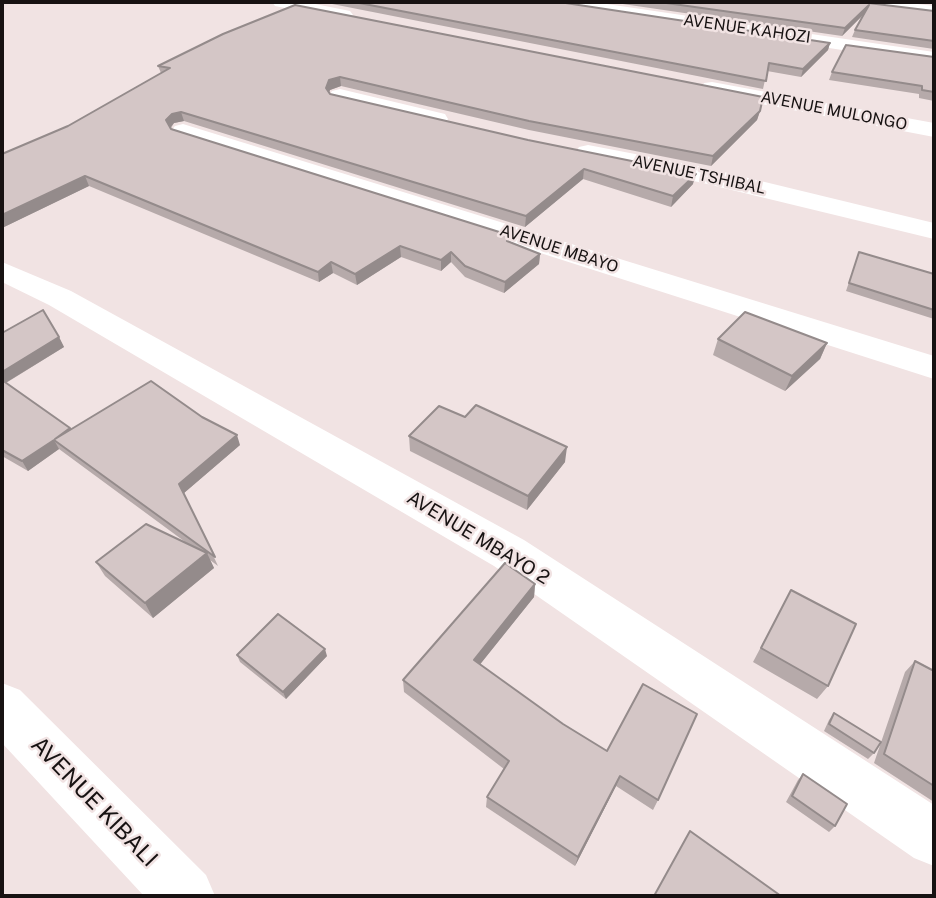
<!DOCTYPE html>
<html>
<head>
<meta charset="utf-8">
<style>
	body { margin:0 }
	#map { position:relative; width:936px; height:898px; overflow:hidden; background:#f1e3e3; font-family:"Public Sans",sans-serif }
	canvas { display:block }
	.frame { position:absolute; inset:0; border:4px solid #171212; pointer-events:none }
</style>
</head>
<body>
<div id="map">
<canvas width="936" height="898"></canvas>
<div class="frame"></div>
</div>
<script>
const ctx = document.querySelector('canvas').getContext('2d');
ctx.lineJoin = 'round';
function shape(rows) {
  const path = new Path2D();
  for (const r of rows) {
    path.moveTo(r[0], r[1]);
    for (let i = 2; i < r.length; i += 2) path.lineTo(r[i], r[i + 1]);
  }
  return path;
}
function fillPath(path, color) {
  ctx.fillStyle = color;
  ctx.fill(path, 'evenodd');
}
function strokePath(path, color, width, dash) {
  ctx.strokeStyle = color;
  ctx.lineWidth = width;
  ctx.lineCap = dash ? 'butt' : 'round';
  ctx.setLineDash(dash || []);
  ctx.stroke(path);
}
function label(font, color, halo, rows, align = 'center') {
  ctx.font = font + ' "Public Sans",sans-serif';
  ctx.lineWidth = 5;
  ctx.setLineDash([]);
  ctx.textBaseline = 'middle';
  ctx.strokeStyle = halo;
  ctx.fillStyle = color;
  for (const [text, x, y, turn = 0] of rows) {
    ctx.save();
    ctx.translate(x, y);
    ctx.rotate((+turn || 0) * Math.PI / 180);
    ctx.textAlign = isNaN(turn) ? turn : align;
    if (halo) ctx.strokeText(text, 0, 0);
    ctx.fillText(text, 0, 0);
    ctx.restore();
  }
}
fillPath(shape([
	[272,2,305,2,350,11,353,15,344,20,275,6,272,2],
	[551,2,593,2,934,52,934,64,560,7,551,2],
	[850,2,901,2,934,6,934,16,859,7,850,2],
	[712,82,934,123,934,137,704,93,701,88,704,83,712,82],
	[340,89,445,114,448,119,445,124,437,126,332,101,329,96,332,91,340,89],
	[183,124,934,356,934,379,175,136,171,131,175,126,183,124],
	[588,145,703,167,934,223,934,239,703,183,579,157,576,152,579,147,588,145],
	[2,262,71,291,524,540,934,805,934,866,914,858,494,566,49,305,2,282,2,262],
	[2,683,20,690,206,875,215,896,144,896,2,743,2,683]
]), '#fff');
fillPath(shape([
	[322,2,559,2,830,43,828,50,801,77,767,71,763,89],
	[609,2,860,2,934,11,934,49,852,37,855,30,863,15,842,36],
	[918,2,934,2,934,4],
	[223,34,760,111,757,120,711,166,529,130,341,86,330,90,329,92,330,94,693,184,671,207,583,179,525,227,184,121,174,123,171,128,171,129,512,243,540,254,539,264,504,293,465,277,451,262,441,271,401,257,357,285,333,273,319,282,89,186,2,228,68,126,161,73,158,66],
	[934,57,934,101,919,98,919,94,829,80,832,72],
	[859,252,934,274,934,319,846,291],
	[2,333,59,337,64,347,6,383,70,429,240,445,184,493,218,566,210,560,214,568,153,618,105,576,96,562,188,544,59,449,28,471,2,456],
	[718,339,827,343,820,359,785,391,713,355],
	[409,436,565,462,527,510,410,451],
	[535,584,534,597,480,664,658,800,653,810,616,786,575,866,486,807,487,797,504,769,404,692,403,680],
	[791,590,828,686,817,699,753,662],
	[237,655,327,656,286,699,240,662],
	[915,661,934,671,934,802,874,763,905,672],
	[834,713,874,753,868,759,824,731,829,720],
	[803,774,835,826,829,832,786,802,798,780]
]), '#b6aaaa');
fillPath(shape([
	[869,5,866,12,842,36,845,28],
	[830,43,828,50,801,77,803,69],
	[340,77,341,86,330,90,327,97,326,88,329,80],
	[760,111,757,120,711,166,713,156],
	[181,112,184,121,174,123,169,129,166,120,172,114],
	[584,169,583,179,525,227,526,216],
	[696,174,693,184,671,207,673,196],
	[85,176,89,186,2,228,2,215],
	[400,246,401,257,357,285,355,274],
	[451,252,451,262,441,271,441,260],
	[540,254,539,264,504,293,505,282],
	[331,262,333,273,319,282,318,272],
	[59,337,64,347,2,385,2,372],
	[827,343,820,359,785,391,792,376],
	[237,435,240,445,184,493,179,484],
	[54,440,59,449,28,471,22,461],
	[567,447,565,462,527,510,528,496],
	[207,553,214,568,153,618,145,603],
	[535,584,534,597,474,672,474,660],
	[325,649,327,656,286,699,283,692],
	[620,776,616,786,575,866,578,857]
]), '#948b8b');
const building = shape([
	[354,2,559,2,830,43,803,69,769,63,766,81,354,2],
	[659,2,860,2,934,11,934,41,855,30,869,5,845,28,659,2],
	[295,5,763,97,760,111,713,156,529,121,340,77,329,80,326,88,330,94,528,140,696,174,673,196,584,169,526,216,181,112,172,114,166,120,171,129,512,236,507,241,540,254,505,282,465,266,451,252,441,260,400,246,355,274,331,262,318,272,85,176,2,215,2,154,68,126,170,68,158,66,223,34,295,5],
	[846,45,934,57,934,92,922,90,922,86,832,72,846,45],
	[859,252,934,274,934,310,849,283,859,252],
	[43,310,59,337,2,372,2,333,43,310],
	[745,312,827,343,792,376,718,339,745,312],
	[2,380,70,428,55,439,151,381,202,417,237,435,179,484,215,557,54,440,22,461,2,450,2,380],
	[476,405,567,447,528,496,409,436,439,406,465,417,476,405],
	[146,524,207,553,145,603,96,562,146,524],
	[505,563,535,584,474,660,563,724,607,751,643,684,697,714,658,800,620,776,578,857,487,797,509,761,403,680,505,563],
	[791,590,856,624,828,686,761,648,791,590],
	[278,614,325,649,283,692,237,655,278,614],
	[915,661,934,671,934,786,884,754,915,661],
	[834,713,881,742,874,753,829,724,834,713],
	[803,774,847,804,835,826,792,796,803,774],
	[690,831,781,896,654,896,690,831]
]);
fillPath(building, '#d4c6c6');
strokePath(building, '#948b8b', 2);
label('16px', '#171212', '#f1e3e3', [
	["AVENUE KAHOZI",747,29,8],
	["AVENUE MULONGO",834,111,11],
	["AVENUE TSHIBAL",699,175,12],
	["AVENUE MBAYO",559,249,18]
]);
label('19px', '#171212', '#f1e3e3', [
	["AVENUE MBAYO 2",478,538,31]
]);
label('23px', '#171212', '#f1e3e3', [
	["AVENUE KIBALI",94,802,46]
]);
</script>
</body>
</html>
